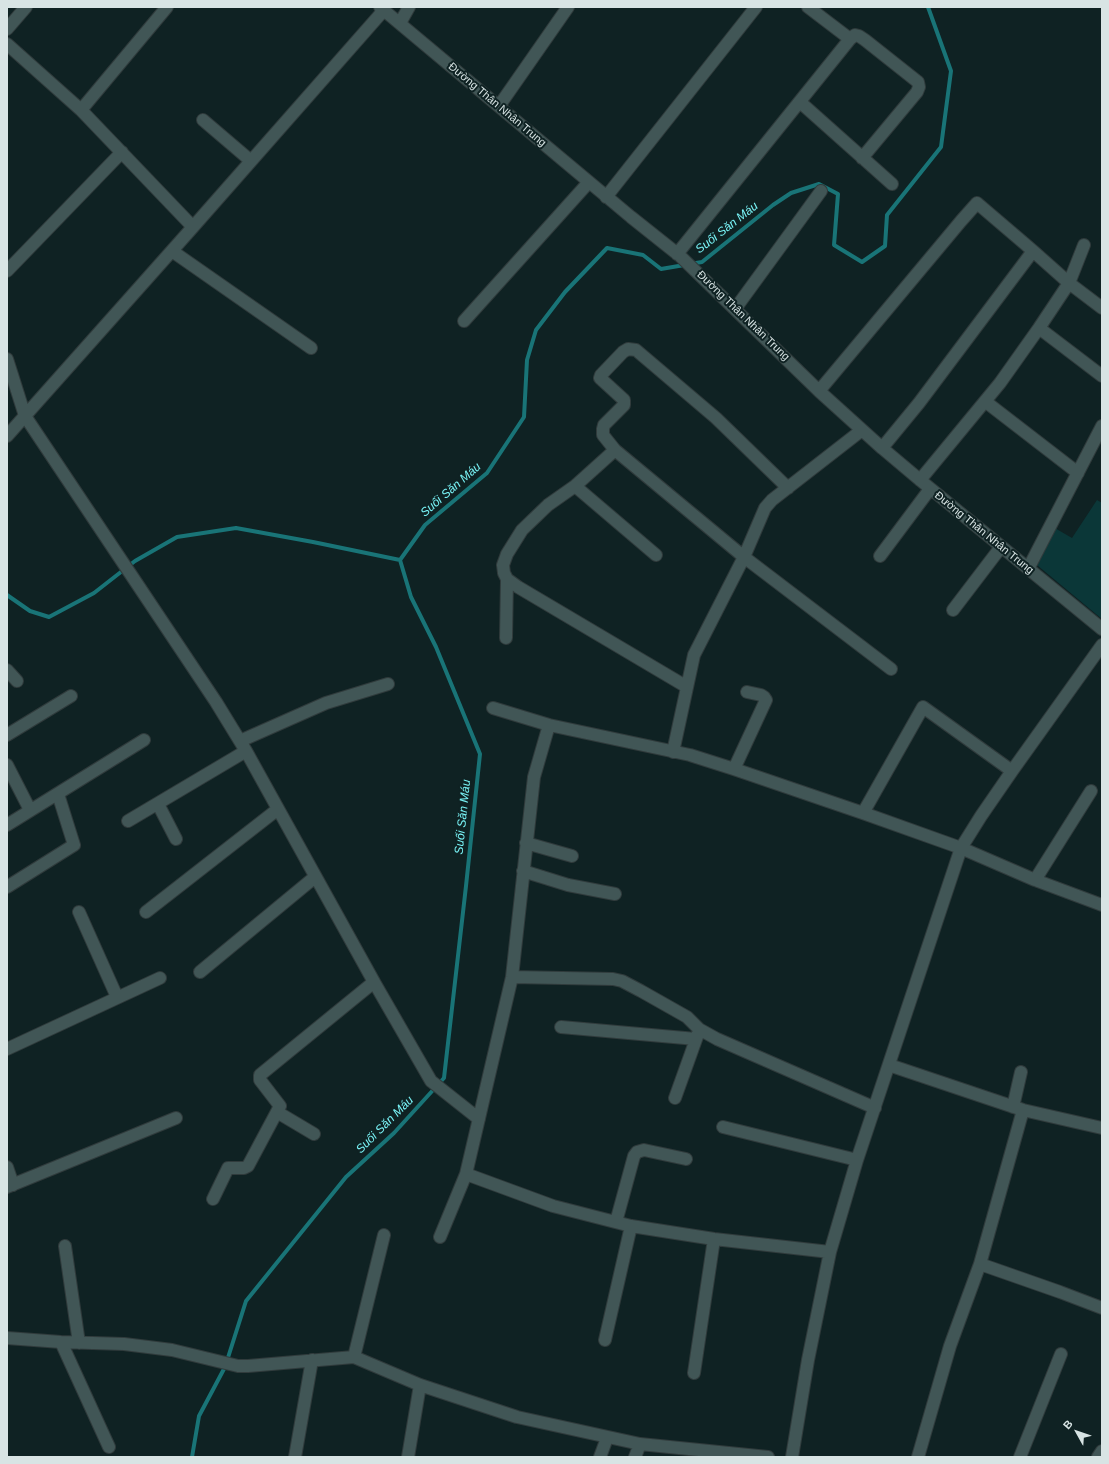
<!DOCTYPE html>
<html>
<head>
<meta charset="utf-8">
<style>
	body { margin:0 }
	#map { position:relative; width:1109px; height:1464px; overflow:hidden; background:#0f2223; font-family:Helvetica,sans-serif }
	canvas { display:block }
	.frame { position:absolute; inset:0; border:8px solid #d8e4e4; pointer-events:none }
	.north { position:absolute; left:1057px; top:1412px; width:40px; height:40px; -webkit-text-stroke:3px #0f2223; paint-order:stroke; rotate:310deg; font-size:11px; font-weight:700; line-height:16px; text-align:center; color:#d8e4e4 }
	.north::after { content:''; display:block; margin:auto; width:14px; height:18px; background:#d8e4e4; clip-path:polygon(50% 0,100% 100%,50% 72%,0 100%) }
</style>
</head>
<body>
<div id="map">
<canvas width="1109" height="1464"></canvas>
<div class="frame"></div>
<div class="north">B</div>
</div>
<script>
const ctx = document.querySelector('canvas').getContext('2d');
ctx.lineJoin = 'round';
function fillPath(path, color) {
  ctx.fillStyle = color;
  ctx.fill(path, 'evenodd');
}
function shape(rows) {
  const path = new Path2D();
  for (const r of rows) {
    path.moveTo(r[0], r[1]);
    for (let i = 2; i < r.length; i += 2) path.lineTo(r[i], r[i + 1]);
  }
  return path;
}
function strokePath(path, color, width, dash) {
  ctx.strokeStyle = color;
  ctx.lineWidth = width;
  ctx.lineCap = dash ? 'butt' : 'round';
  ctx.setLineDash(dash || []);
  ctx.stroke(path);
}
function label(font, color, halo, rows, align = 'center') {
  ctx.font = font + ' Helvetica,sans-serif';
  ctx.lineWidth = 4;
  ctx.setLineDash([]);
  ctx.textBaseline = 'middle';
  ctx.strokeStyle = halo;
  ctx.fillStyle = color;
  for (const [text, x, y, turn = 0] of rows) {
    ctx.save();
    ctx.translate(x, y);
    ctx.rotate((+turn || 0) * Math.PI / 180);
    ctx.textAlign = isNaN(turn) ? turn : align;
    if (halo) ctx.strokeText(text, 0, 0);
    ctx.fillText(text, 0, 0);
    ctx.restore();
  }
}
fillPath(shape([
	[1097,500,1102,503,1102,619,1037,565,1053,527,1072,538]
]), '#0b3738');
strokePath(shape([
	[7,595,30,611,49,617,94,593,135,561,177,537,236,528,313,542,400,560],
	[192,1457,199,1416,225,1367,246,1301,346,1177,394,1133,444,1078,466,886,480,754,436,647,411,597,400,560,425,525,487,473,524,417,527,360,536,330,565,292,607,248,643,255,661,269,702,262,773,205,791,193,819,184,838,194,834,245,862,262,885,246,887,215,941,147,951,71,928,7]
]), '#197477', 4);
const minor = shape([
	[380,7,631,217,680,256,819,391,882,448,920,480,1102,629],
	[808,7,850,39],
	[400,23,409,7],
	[7,29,26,7],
	[7,44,81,110,193,227],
	[800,102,892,184],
	[499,106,568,7],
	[81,110,167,7],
	[203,120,251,161],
	[606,197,756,7],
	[172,251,311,348],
	[1033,251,1069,283,1102,308],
	[677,254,850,39,855,35,859,36,865,40,918,82,919,87,917,92,862,158],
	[7,271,122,152],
	[735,309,821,191],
	[464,321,589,182],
	[1039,328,1102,376],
	[7,359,25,416,216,702,246,751,374,982,260,1075,260,1080,280,1106,248,1166,244,1168,228,1168,213,1199],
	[819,391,961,221,977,203,1025,244,1033,251,919,403,882,448],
	[986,402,1078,473],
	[7,436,193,227,384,10],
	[615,450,575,486,548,505,522,530,507,554,503,565,504,573,507,579,518,587,687,687],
	[920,480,1000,383,1039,328,1069,283,1084,245],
	[575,486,656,555],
	[788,488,716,418,636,350,628,349,623,352,601,375,600,378,624,400,624,405,604,425,603,429,603,435,615,450,744,557,891,669],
	[880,556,930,489],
	[1028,569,1102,426],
	[953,610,1001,547],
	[506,638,507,579],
	[7,670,17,681],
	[493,708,549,725,690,755,734,769,863,813,961,848,1035,880,1102,905],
	[7,735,71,696],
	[240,741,326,703,388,684],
	[673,752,694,655,744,557,765,508,772,500,862,430],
	[7,765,30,810],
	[734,769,766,700,764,697,761,695,747,692],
	[158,804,176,839],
	[863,813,923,707,1012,771],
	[128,821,246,751],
	[7,825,144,740],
	[526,843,572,856],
	[523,871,568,885,615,894],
	[1035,880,1091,791],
	[7,887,74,845,58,794],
	[79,912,117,997],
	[146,912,278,809],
	[200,972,315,877],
	[512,977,613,979,622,981,641,991,687,1017,699,1029,717,1039,875,1108],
	[374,982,431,1081,479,1119],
	[561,1027,696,1039],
	[7,1049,160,978],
	[889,1065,1023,1110,1102,1128],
	[675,1098,699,1031],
	[1013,1107,1021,1072],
	[277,1112,314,1134],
	[723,1127,857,1160],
	[7,1167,13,1185],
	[466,1174,553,1206,631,1226,714,1239,830,1252],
	[7,1187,176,1118],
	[616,1222,634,1156,637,1152,644,1150,686,1159],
	[440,1237,466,1174,512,977,534,777,549,725],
	[65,1246,79,1343],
	[980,1264,1060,1292,1102,1308],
	[7,1338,61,1342,124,1344,172,1350,238,1366,248,1366,354,1357,420,1385,517,1417,640,1444,768,1457],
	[605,1340,631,1226],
	[61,1342,109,1447],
	[354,1357,384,1235],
	[694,1373,714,1239],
	[295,1457,312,1360],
	[408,1457,420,1385],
	[600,1457,607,1438],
	[635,1457,640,1444],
	[792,1457,808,1360,830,1252,857,1160,961,848,981,816,1012,771,1102,645],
	[918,1457,950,1346,980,1264,1023,1110],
	[1020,1457,1061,1354],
	[1098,1457,1102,1451]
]);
strokePath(minor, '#303b3c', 14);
strokePath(minor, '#415656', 12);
label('11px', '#d8e4e4', '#0f2223', [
	["Đường Thân Nhân Trung",497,105,40],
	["Đường Thân Nhân Trung",743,316,44],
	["Đường Thân Nhân Trung",984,533,39]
]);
label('italic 12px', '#79f4f7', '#0f2223', [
	["Suối Săn Máu",727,228,-38],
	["Suối Săn Máu",451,490,-41],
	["Suối Săn Máu",463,817,-84],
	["Suối Săn Máu",385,1125,-45]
]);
</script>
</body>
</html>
